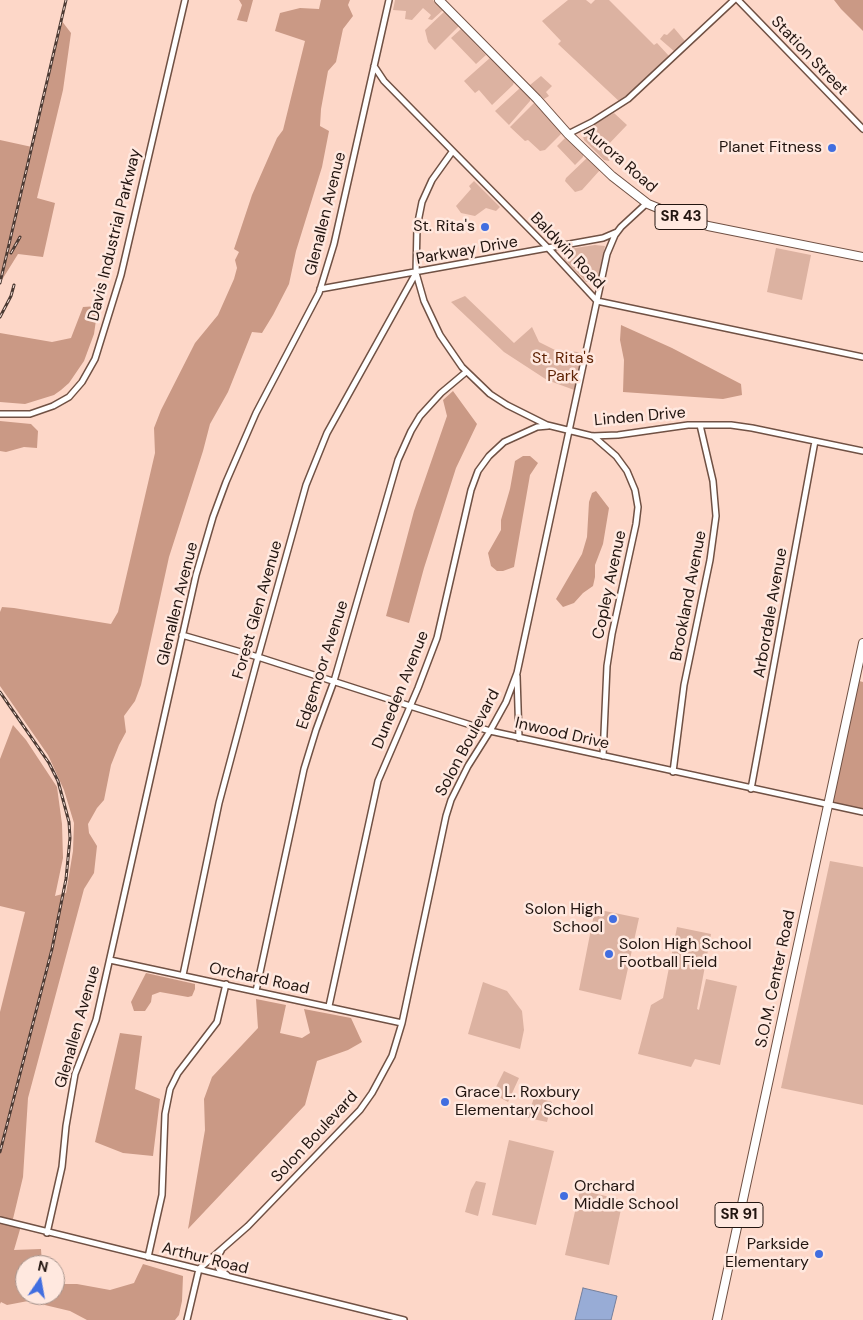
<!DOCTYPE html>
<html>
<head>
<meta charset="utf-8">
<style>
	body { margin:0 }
	#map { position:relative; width:863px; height:1320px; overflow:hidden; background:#fdd7c8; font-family:"DM Sans",sans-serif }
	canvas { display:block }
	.north { position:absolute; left:15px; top:1255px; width:50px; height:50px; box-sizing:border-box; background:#ffe8df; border:1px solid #a7948c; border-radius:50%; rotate:12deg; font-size:14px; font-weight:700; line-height:20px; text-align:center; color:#221510 }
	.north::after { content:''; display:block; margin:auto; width:18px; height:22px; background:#416ee0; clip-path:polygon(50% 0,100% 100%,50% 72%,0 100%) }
</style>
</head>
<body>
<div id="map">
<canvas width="863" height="1320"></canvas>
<div class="north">N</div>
</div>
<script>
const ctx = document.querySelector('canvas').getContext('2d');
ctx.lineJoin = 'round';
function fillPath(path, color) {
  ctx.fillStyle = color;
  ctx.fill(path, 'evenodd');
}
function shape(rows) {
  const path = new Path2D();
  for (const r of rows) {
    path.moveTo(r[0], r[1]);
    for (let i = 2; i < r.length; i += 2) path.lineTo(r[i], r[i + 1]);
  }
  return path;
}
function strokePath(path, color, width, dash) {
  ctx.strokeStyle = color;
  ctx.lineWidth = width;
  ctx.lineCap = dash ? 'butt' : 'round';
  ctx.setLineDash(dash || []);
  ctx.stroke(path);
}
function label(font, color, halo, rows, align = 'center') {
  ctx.font = font + ' "DM Sans",sans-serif';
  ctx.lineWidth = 5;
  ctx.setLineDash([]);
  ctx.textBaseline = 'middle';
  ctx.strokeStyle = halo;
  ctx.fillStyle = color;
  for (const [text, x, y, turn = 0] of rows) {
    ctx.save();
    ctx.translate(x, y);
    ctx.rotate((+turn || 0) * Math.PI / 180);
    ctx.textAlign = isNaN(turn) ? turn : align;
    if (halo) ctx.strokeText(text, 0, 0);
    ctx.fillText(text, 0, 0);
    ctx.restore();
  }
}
fillPath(shape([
	[395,0,433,0,443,10,432,20,428,19,431,15,423,8,412,20,405,19,406,11,393,10],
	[568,0,586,0,591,4,595,0,609,0,654,45,657,43,669,56,622,104,558,44,561,41,542,21],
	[445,11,459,26,435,50,428,42,425,30],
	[674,28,685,41,675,52,660,39,664,34,667,35],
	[461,29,486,55,476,64,451,38],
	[491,57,514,82,513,85,492,105,479,90,475,93,464,81],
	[541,76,552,86,546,92,549,96,544,99,530,85],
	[520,88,530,98,530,101,509,125,495,111],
	[534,103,563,132,545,150,540,151,528,140,525,141,510,127],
	[614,113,627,125,605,148,612,155,609,161,604,160,584,140,583,136,586,129],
	[567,136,583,153,583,157,575,165,557,146],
	[588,157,600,170,582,190,575,192,565,181,566,178],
	[474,181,500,207,496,211,486,208,475,216,461,213,456,206,471,189,469,186],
	[595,245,605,246,598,278,592,282,586,282,564,259,565,253,569,249],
	[776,248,811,255,802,300,767,292],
	[465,296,514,343,532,327,539,342,555,350,578,352,585,355,577,391,547,380,504,352,451,302],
	[830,861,863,867,863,1105,781,1088],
	[595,909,639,918,621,1000,579,990],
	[677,927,711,934,697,1009,699,1010,706,979,737,986,720,1065,695,1059,691,1067,638,1054,651,1005,663,998],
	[483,982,507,991,522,1011,524,1030,520,1049,468,1034],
	[504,1071,519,1078,508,1102,499,1097,495,1089],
	[534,1097,552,1102,547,1122,528,1118],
	[509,1140,554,1151,536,1225,492,1215],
	[476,1181,486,1183,478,1216,465,1212,471,1190],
	[580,1190,623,1200,609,1265,565,1255]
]), '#dcb2a1');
fillPath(shape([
	[239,0,253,0,247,22,237,20,242,5],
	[321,0,350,0,348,5,353,16,343,29,336,62,328,71,321,109,320,126,329,131,322,167,296,251,289,284,273,315,262,333,252,332,228,392,210,424,203,451,169,557,141,685,135,701,124,716,126,732,119,745,111,765,104,800,97,808,88,824,89,833,97,846,94,873,84,889,28,1098,23,1177,12,1223,21,1226,14,1250,41,1249,42,1265,25,1265,25,1295,55,1295,55,1284,77,1284,110,1290,134,1283,143,1264,183,1276,182,1301,179,1315,175,1320,87,1320,70,1311,28,1301,7,1305,1,1302,0,1304,0,1012,25,912,0,906,0,759,13,725,26,740,57,787,62,824,63,858,55,896,66,893,73,851,74,823,64,790,48,755,0,686,0,612,2,607,14,608,111,624,118,612,155,453,154,428,161,410,195,343,218,315,234,279,237,268,235,260,239,252,234,249,252,195,277,138,283,130,305,41,275,31,280,13,300,8,319,9],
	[834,0,863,0,863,31,841,9],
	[61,20,71,33,63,90,37,198,55,203,43,257,18,254,0,283,0,140,32,147],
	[98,306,94,334,84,361,69,383,61,390,54,395,25,404,0,402,0,333,52,342,71,338,83,307],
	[621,325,672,348,741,384,742,395,723,399,623,392,624,360,620,340],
	[453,391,477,424,456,468,424,568,409,623,386,616,414,511,447,416,443,400],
	[0,421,31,424,38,431,37,448,24,447,6,452,0,451],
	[523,456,530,456,538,463,530,475,514,567,503,571,497,571,491,566,488,553,501,530,501,520,510,489,515,461],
	[596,491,609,508,603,544,595,565,595,577,593,586,583,593,574,603,563,607,556,599,582,554,587,537,589,502,592,493],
	[855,680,863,682,863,812,827,805],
	[146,973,195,984,195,989,192,996,188,997,160,992,152,995,151,1002,145,1011,134,1011,131,1002],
	[256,999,286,1005,280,1033,302,1038,310,1033,304,1009,351,1018,362,1042,348,1050,317,1061,305,1105,188,1229,205,1130,204,1099,212,1077,258,1028],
	[120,1033,142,1036,135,1089,160,1099,153,1156,123,1153,95,1142]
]), '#ca9985');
const water = shape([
	[583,1288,617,1296,611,1320,575,1320,583,1288]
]);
fillPath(water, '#98acd6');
strokePath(water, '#757f9b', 1);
const street = shape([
	[738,0,863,129],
	[374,66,384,81,549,249,597,301,863,357],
	[568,134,592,122,628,99,734,0],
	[452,152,432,180,422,202,417,227,416,273,424,301,440,335,462,367,490,394,507,405,547,425,592,436,618,435,688,425,731,425,752,428,863,451],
	[320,289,603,238,617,232],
	[0,414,30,414,53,406,69,397,82,382,95,359,121,275,185,0],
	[593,436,616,456,627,471,635,490,638,507,636,524,612,634,607,666,603,756],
	[182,635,258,657,410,706,490,731,863,812],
	[517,676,519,738],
	[673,772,684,685,710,560,716,516,713,481,700,425],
	[751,789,815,441],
	[110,960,402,1023],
	[183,975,219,803,258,657,306,485,327,433,416,273],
	[256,991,304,769,316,730,334,681,398,460,411,431,420,416,441,393,466,372],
	[329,1006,378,781,418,688,437,638,471,490,478,471,489,456,504,442,537,427,548,426],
	[0,1220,404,1320],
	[47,1233,62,1167,66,1126,75,1074,96,1020,196,575,213,517,226,482,256,413,319,293,334,244,389,0],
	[221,1251,218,1256,217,1263,219,1269,227,1275],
	[148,1257,162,1195,165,1114,170,1089,178,1073,217,1022,226,984],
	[199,1269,248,1226,360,1110,372,1093,392,1056,402,1023,446,816,451,800,468,766,490,731,506,702,517,673,607,254,615,235,621,227,647,203],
	[187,1320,199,1269]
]);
const primary = shape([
	[439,0,537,99,568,134,612,176,648,204,675,215,708,226,863,257],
	[717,1320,863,643]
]);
strokePath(street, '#705144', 8);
strokePath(primary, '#705144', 10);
strokePath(street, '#fff', 5);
strokePath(primary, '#fff', 8);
const rail = shape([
	[11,253,20,237],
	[0,283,66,0],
	[0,317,11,296,14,285],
	[0,692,49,763,58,781,69,822,70,838,66,879,52,949,0,1152]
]);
strokePath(rail, '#4d3b34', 3);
strokePath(rail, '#ffe8df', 1, [4]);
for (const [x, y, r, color] of [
	[832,148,5,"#416ee0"],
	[485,227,5,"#416ee0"],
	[613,919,5,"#416ee0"],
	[609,954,5,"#416ee0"],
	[445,1102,5,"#416ee0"],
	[564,1196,5,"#416ee0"],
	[819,1254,5,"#416ee0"]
]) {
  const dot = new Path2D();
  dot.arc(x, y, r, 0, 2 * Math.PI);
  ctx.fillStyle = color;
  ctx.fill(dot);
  strokePath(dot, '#ffe8df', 2);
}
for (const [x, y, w] of [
	[681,217,52],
	[739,1215,48]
]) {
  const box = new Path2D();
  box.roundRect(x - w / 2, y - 12.5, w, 25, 4);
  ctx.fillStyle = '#ffe8df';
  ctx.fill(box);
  strokePath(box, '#221510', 1);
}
label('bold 15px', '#221510', null, [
	["SR 43",681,217],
	["SR 91",739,1215]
]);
label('16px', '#221510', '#ffe8df', [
	["Station Street",809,56,46],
	["Aurora Road",620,160,41],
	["Glenallen Avenue",326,214,-76],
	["Davis Industrial Parkway",115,235,-76],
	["Parkway Drive",467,251,-10],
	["Baldwin Road",567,251,46],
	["Linden Drive",640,417,-5],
	["Copley Avenue",610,585,-78],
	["Brookland Avenue",689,596,-79],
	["Glenallen Avenue",178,604,-76],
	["Forest Glen Avenue",258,610,-74],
	["Arbordale Avenue",771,613,-80],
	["Edgemoor Avenue",323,665,-72],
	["Duneden Avenue",401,690,-68],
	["Inwood Drive",562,734,13],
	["Solon Boulevard",468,743,-62],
	["Orchard Road",259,979,12],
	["S.O.M. Center Road",776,979,-78],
	["Glenallen Avenue",78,1027,-74],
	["Solon Boulevard",315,1137,-47],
	["Arthur Road",205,1259,14]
]);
label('16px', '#221510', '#ffe8df', [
	["Planet Fitness",822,148],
	["St. Rita's",475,227],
	["Solon High",603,910],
	["School",603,928],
	["Solon High School",619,945,"left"],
	["Football Field",619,963,"left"],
	["Grace L. Roxbury",455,1093,"left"],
	["Elementary School",455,1111,"left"],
	["Orchard",574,1187,"left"],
	["Middle School",574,1205,"left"],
	["Parkside",809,1245],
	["Elementary",809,1263]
], 'right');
label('16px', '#5f2305', '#ffe8df', [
	["St. Rita's",563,359],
	["Park",563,377]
]);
</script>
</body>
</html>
